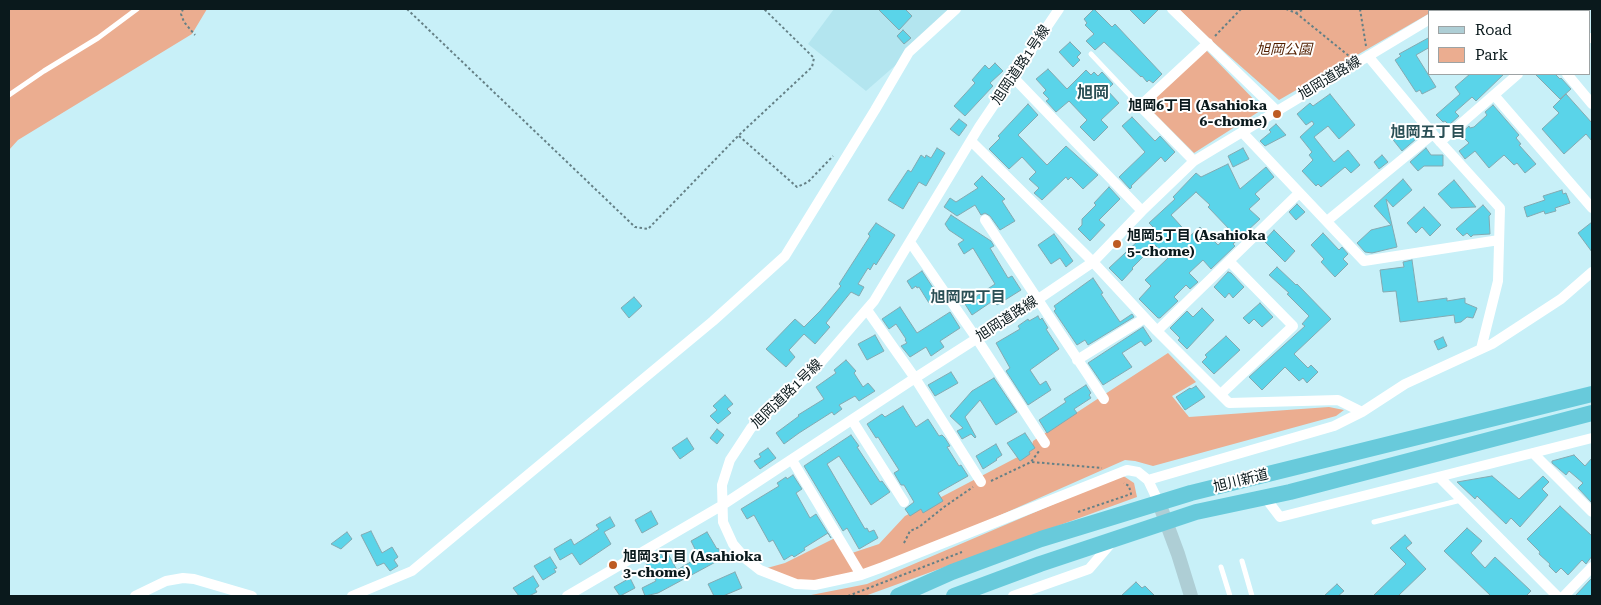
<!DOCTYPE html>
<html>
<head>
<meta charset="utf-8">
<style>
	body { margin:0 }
	#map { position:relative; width:1601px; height:605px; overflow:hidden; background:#c8f0f8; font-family:"Roboto Serif",serif }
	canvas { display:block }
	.frame { position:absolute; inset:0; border:10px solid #0a191c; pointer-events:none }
	.legend { position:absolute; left:1428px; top:10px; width:162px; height:65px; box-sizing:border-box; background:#fff; border:1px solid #9da3a4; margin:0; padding:6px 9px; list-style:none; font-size:15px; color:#0a191c }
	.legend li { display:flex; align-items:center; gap:10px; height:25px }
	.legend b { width:25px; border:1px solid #9da3a4 }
</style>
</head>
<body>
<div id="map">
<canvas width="1601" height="605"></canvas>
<div class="frame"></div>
<ul class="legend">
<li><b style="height:6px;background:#aeced5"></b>Road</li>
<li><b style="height:14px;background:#ebad90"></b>Park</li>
</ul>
</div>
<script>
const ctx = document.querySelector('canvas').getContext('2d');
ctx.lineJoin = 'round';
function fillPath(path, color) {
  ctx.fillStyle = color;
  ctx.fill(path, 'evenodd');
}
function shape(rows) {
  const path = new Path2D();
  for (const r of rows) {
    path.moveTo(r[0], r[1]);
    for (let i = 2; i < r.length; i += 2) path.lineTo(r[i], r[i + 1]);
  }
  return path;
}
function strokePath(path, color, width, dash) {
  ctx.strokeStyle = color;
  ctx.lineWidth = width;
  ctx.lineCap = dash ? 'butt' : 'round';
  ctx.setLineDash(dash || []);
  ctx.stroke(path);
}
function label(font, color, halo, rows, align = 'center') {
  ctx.font = font + ' "Roboto Serif","Noto Sans JP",serif';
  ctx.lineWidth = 4;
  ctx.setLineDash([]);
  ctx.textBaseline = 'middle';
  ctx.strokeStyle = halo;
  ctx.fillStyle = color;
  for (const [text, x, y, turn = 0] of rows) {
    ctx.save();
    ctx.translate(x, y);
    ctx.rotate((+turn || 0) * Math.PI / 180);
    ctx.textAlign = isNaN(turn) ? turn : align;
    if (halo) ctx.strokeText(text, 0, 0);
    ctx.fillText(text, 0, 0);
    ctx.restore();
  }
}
fillPath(shape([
	[834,9,960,9,866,91,808,44]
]), '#b3e5ef');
fillPath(shape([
	[9,9,207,9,192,34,18,140,9,150],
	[1179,9,1437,9,1430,11,1430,13,1279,100,1211,40],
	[1206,50,1263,109,1194,153,1147,106],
	[1168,353,1196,382,1172,396,1189,417,1329,407,1344,410,1336,416,1153,466,1135,461,1125,460,883,567,815,585,760,570,785,563,835,538,846,555,879,544,905,516,1031,450,1033,441],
	[1122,475,1134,483,1137,497,865,596,806,596,867,584]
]), '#ebad90');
const building = shape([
	[878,9,905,9,912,16,899,30,878,9],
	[1094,9,1112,27,1115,24,1162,74,1153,83,1149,80,1147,82,1142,76,1141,77,1104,42,1095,50,1086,41,1094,34,1085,25,1087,23,1084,19,1094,9],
	[1129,9,1159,9,1144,24,1129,9],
	[903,30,911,38,904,44,897,36,903,30],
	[1430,37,1430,47,1416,55,1436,87,1422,94,1420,90,1416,92,1395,60,1401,56,1399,54,1430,37],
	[1070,42,1081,53,1077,57,1080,60,1073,67,1059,52,1070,42],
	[995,63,1003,71,990,83,993,86,965,116,954,106,975,83,972,80,985,65,989,69,995,63],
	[1048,69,1067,89,1086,70,1091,75,1094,72,1098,76,1102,72,1113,84,1107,90,1119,103,1101,120,1108,127,1094,141,1080,127,1087,120,1069,101,1056,112,1046,101,1049,99,1043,93,1046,90,1036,79,1048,69],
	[1470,74,1504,74,1476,101,1472,97,1455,112,1459,116,1449,125,1445,121,1443,122,1436,115,1460,94,1455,87,1470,74],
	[1535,74,1555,74,1560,79,1561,78,1571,89,1560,99,1535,74],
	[1330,94,1355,125,1339,139,1328,126,1314,137,1334,162,1348,150,1360,165,1351,173,1345,167,1321,187,1318,184,1316,186,1302,171,1313,160,1309,155,1312,152,1300,137,1314,124,1312,121,1306,125,1297,114,1310,103,1313,106,1330,94],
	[1566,94,1592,123,1592,141,1586,134,1564,154,1542,129,1559,113,1553,107,1566,94],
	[1028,104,1038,115,1018,135,1047,165,1066,146,1098,175,1083,189,1071,177,1068,180,1066,177,1042,200,1034,193,1039,188,1029,179,1036,172,1022,157,1009,169,989,149,1000,138,998,136,1028,104],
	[1493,105,1519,135,1516,138,1521,144,1519,145,1536,164,1525,173,1517,163,1514,165,1504,155,1489,168,1475,151,1465,159,1459,151,1469,143,1460,134,1469,126,1470,128,1474,127,1487,115,1485,112,1493,105],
	[1132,117,1155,141,1160,136,1175,152,1165,162,1161,157,1131,186,1132,187,1130,189,1119,177,1145,152,1122,126,1132,117],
	[959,119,967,125,959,136,950,129,959,119],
	[1276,124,1286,135,1265,146,1260,141,1271,132,1269,130,1276,124],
	[1401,127,1404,129,1406,127,1416,139,1402,151,1390,136,1401,127],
	[937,148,945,153,926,186,919,182,903,209,888,200,908,170,911,172,921,155,925,158,926,155,931,158,937,148],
	[1243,148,1249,159,1233,167,1228,156,1243,148],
	[1426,148,1431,155,1443,155,1443,166,1424,166,1418,171,1410,162,1426,148],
	[1382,155,1388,162,1379,169,1374,162,1382,155],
	[1228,164,1240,189,1266,167,1274,177,1255,194,1260,199,1249,209,1260,219,1233,244,1235,246,1211,269,1203,260,1189,273,1198,282,1190,289,1186,285,1174,297,1178,301,1160,318,1158,318,1139,299,1151,286,1145,280,1168,258,1155,245,1132,268,1133,269,1122,281,1109,268,1153,227,1149,223,1175,199,1173,197,1196,173,1201,177,1228,164],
	[1196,192,1210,205,1208,207,1232,232,1218,245,1200,227,1190,236,1171,215,1196,192],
	[982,176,1005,199,1002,201,1015,221,1000,230,990,216,985,213,981,215,975,205,957,216,944,207,950,198,956,202,978,188,974,184,982,176],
	[1403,179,1412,190,1393,207,1386,199,1397,247,1372,253,1365,252,1357,243,1371,230,1391,225,1374,206,1403,179],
	[1454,180,1476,207,1451,208,1438,194,1454,180],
	[1109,187,1120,199,1099,220,1105,225,1090,241,1078,229,1082,225,1082,219,1096,205,1094,203,1109,187],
	[1562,190,1563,194,1566,193,1570,203,1555,208,1556,211,1545,214,1544,211,1527,217,1524,207,1545,200,1543,196,1562,190],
	[1297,204,1305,212,1296,220,1289,212,1297,204],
	[1483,205,1491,214,1489,216,1490,234,1473,235,1471,237,1467,233,1463,236,1456,229,1483,205],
	[1424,207,1441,225,1430,236,1422,227,1416,233,1407,223,1424,207],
	[951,215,991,241,994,246,990,248,1008,278,1012,276,1021,290,997,305,994,300,972,315,965,304,995,284,973,248,964,254,958,244,964,240,949,230,945,224,951,215],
	[1592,222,1592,252,1578,233,1592,222],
	[876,223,895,235,876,265,874,263,870,270,868,268,858,284,864,287,859,296,851,292,826,323,830,327,815,344,804,334,789,350,795,357,786,367,766,349,795,319,804,327,820,311,841,286,839,284,870,236,868,234,876,223],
	[1274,230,1295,251,1285,262,1264,241,1274,230],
	[1323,233,1339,250,1342,247,1348,254,1343,259,1348,264,1335,277,1321,262,1324,259,1311,245,1323,233],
	[1054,234,1073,261,1066,267,1060,258,1051,264,1038,245,1054,234],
	[1412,260,1418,302,1447,298,1447,301,1465,298,1465,303,1477,308,1473,318,1467,317,1461,322,1455,323,1454,315,1400,322,1396,291,1383,292,1380,270,1404,267,1403,262,1412,260],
	[1277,267,1296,285,1297,284,1331,319,1294,354,1308,368,1311,365,1318,372,1307,383,1303,378,1299,381,1285,367,1262,390,1249,377,1305,326,1302,324,1309,316,1287,294,1289,293,1269,275,1277,267],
	[922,271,939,297,929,303,919,287,917,288,916,286,912,289,907,281,922,271],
	[1228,272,1231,273,1244,287,1233,298,1229,293,1225,298,1214,287,1228,272],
	[1093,278,1103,293,1101,294,1120,322,1132,314,1134,317,1088,345,1085,340,1077,345,1054,311,1056,309,1054,306,1093,278],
	[634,297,642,306,629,318,621,308,634,297],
	[1260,303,1273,317,1262,327,1254,319,1249,324,1243,318,1260,303],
	[900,307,917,333,950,312,960,328,940,341,944,347,931,356,926,347,910,357,901,346,907,343,905,340,906,339,896,324,889,329,882,319,900,307],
	[1202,308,1214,320,1187,349,1178,340,1180,338,1170,328,1187,311,1193,317,1202,308],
	[1038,316,1040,320,1042,318,1048,328,1046,329,1059,349,1030,370,1040,385,1046,381,1051,390,1028,405,1006,371,1010,368,996,343,1020,329,1018,326,1028,319,1029,321,1038,316],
	[1143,327,1152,341,1145,346,1141,341,1122,353,1132,367,1103,385,1088,363,1143,327],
	[875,335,884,351,867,360,858,344,875,335],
	[1226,336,1240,350,1214,374,1202,362,1207,357,1205,355,1226,336],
	[1443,337,1447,346,1438,350,1434,341,1443,337],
	[846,360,856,371,854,373,863,387,868,383,875,391,859,401,855,396,839,405,842,409,834,415,832,412,799,433,784,444,776,433,799,416,798,415,824,399,816,387,836,373,834,370,846,360],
	[951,372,958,383,935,396,928,385,951,372],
	[994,378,1017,412,996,425,980,400,965,417,976,437,975,438,971,434,962,439,957,431,963,428,950,416,972,391,994,378],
	[1086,385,1091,393,1089,395,1091,398,1074,409,1077,413,1047,433,1039,420,1066,402,1064,399,1086,385],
	[1196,386,1205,397,1185,410,1176,397,1190,388,1191,389,1196,386],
	[725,395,733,404,727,409,731,413,718,424,710,416,717,410,713,406,725,395],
	[903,406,916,427,928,419,939,436,942,435,945,438,950,446,947,447,959,466,961,465,968,476,938,493,943,501,923,513,921,509,910,516,905,509,914,502,904,485,901,485,894,473,899,470,878,437,876,438,867,424,882,414,885,417,903,406],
	[717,429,724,435,717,444,710,438,717,429],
	[1025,433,1035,448,1029,452,1030,454,1020,461,1007,443,1025,433],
	[851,435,859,446,857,447,880,482,882,481,890,492,871,505,839,456,827,464,865,529,867,528,869,532,874,530,878,538,859,549,847,528,843,531,804,466,851,435],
	[687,438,694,449,680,459,672,448,687,438],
	[996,444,1002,455,996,459,997,460,983,469,976,456,996,444],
	[768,448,776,458,760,469,754,461,761,457,759,454,768,448],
	[1574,455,1585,466,1592,458,1592,503,1578,488,1583,483,1569,471,1566,475,1552,463,1552,461,1574,455],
	[793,475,802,489,796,493,810,518,816,514,831,538,828,533,804,548,805,550,794,557,792,555,784,560,773,540,769,542,754,515,747,519,741,509,779,486,777,483,786,477,787,479,793,475],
	[1492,476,1519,499,1543,476,1549,482,1542,489,1548,495,1520,527,1511,518,1506,524,1477,496,1475,499,1457,482,1492,476],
	[1560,506,1592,536,1592,556,1586,564,1582,560,1568,575,1561,568,1556,573,1549,566,1550,564,1539,554,1540,552,1527,539,1560,506],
	[651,511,658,524,642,533,635,520,651,511],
	[610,517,615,526,604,532,611,544,580,565,572,553,560,560,554,549,571,539,574,545,599,529,596,525,610,517],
	[1467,528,1482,541,1471,553,1485,568,1495,557,1531,591,1526,596,1491,596,1444,551,1467,528],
	[371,531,382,553,392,547,398,557,394,560,398,566,390,571,384,563,377,566,361,535,371,531],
	[347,532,352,539,341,549,331,544,347,532],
	[707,532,717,549,718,548,723,558,658,593,645,596,642,588,656,581,646,563,661,554,663,557,668,554,677,570,699,557,691,541,707,532],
	[1405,535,1412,543,1406,548,1426,569,1398,596,1373,596,1406,564,1390,548,1405,535],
	[550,557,557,568,554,569,556,572,543,580,534,566,550,557],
	[735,572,742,588,723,596,714,596,708,584,735,572],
	[533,576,539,586,535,589,537,592,529,596,519,596,513,588,533,576],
	[630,578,635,588,620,596,614,587,630,578],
	[1592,578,1592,596,1575,596,1592,578],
	[1136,582,1142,588,1145,586,1155,596,1121,596,1136,582],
	[1337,584,1344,591,1338,596,1324,596,1337,584]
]);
fillPath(building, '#5ad4e9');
strokePath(building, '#83a9b1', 1);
strokePath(shape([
	[183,9,181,14,184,22,195,35],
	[407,9,635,227,648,229,739,135,812,67,814,58,764,9],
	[1286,9,1296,13,1304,9],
	[1360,9,1366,46],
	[1296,13,1349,56],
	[1215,36,1241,9],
	[739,136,797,187,808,182,833,156],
	[1032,462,1102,468],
	[991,481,1031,462,1039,451],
	[1078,512,1131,494,1129,486,1124,483],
	[904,543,910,531,919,527,944,507,973,487],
	[848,596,962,552]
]), '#658086', 2, [2.5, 2.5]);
strokePath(shape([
	[1091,54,1140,106],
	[9,95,44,71,98,38,137,9],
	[1374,522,1461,500],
	[1242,561,1252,596],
	[1221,567,1230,596]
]), '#fff', 5);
strokePath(shape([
	[1059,9,979,127,874,301,816,368,751,428,730,460,722,485,723,522,733,544,746,559,760,570,796,584,815,585,861,575,883,567,1127,470,1138,472,1148,480,1159,503],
	[1172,9,1276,110],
	[1511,9,1513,11],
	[1443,11,1447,9],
	[1590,38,1592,38],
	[1368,56,1433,134,1500,208,1498,281,1481,349],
	[1567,74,1592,104],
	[1013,77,1142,211],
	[1494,95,1592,208],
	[1242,132,1364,261,1499,240],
	[971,141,1093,262,1157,331,1229,403,1338,400,1362,412],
	[1440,142,1518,74],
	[1194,161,1140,106,1208,43],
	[985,220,1104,399],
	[1327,221,1433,134],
	[910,242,977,339,1045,443],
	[867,310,915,378,981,482],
	[1157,331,1299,193],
	[1077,360,1145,318],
	[1221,394,1293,326,1229,261],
	[852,420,904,502],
	[1533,453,1592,512],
	[792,460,861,575],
	[1439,477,1557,596],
	[1148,480,1334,426,1362,412,1405,384,1492,344,1561,299,1592,272],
	[1264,496,1280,517,1592,438],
	[135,596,166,581,183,578,194,579,252,596],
	[352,596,412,571,713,321,785,256,875,110,909,52,956,9],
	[567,596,721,506,915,378,1037,300,1093,262,1142,211,1194,161,1430,19],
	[1013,596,1089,569,1113,541],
	[1564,596,1592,567]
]), '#fff', 10);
strokePath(shape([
	[1159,503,1178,554,1191,596]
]), '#aeced5', 14);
strokePath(shape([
	[898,596,952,572,1041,539,1191,493,1592,394],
	[954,596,1040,564,1196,512,1290,492,1592,413]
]), '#68cadb', 16);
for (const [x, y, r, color] of [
	[1277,114,5,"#be5b22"],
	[1117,244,5,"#be5b22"],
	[613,565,5,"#be5b22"]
]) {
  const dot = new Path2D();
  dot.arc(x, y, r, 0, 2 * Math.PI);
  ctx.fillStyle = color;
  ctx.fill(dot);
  strokePath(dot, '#fff', 2);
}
label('italic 14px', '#511f01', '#fff', [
	["旭岡公園",1284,50]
]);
label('14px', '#0a191c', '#fff', [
	["旭岡道路1号線",1021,65,-56],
	["旭岡道路線",1330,78,-31],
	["旭岡道路線",1007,319,-33],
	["旭岡道路1号線",787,394,-44],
	["旭川新道",1241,481,-14]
]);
label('bold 14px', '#0a191c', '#fff', [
	["旭岡6丁目 (Asahioka",1267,106,"right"],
	["6-chome)",1267,122,"right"],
	["旭岡5丁目 (Asahioka",1127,236],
	["5-chome)",1127,252],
	["旭岡3丁目 (Asahioka",623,557],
	["3-chome)",623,573]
], 'left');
label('bold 15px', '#2a4f55', '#fff', [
	["旭岡五丁目",1428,133],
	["旭岡四丁目",968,298]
]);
label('bold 16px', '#2a4f55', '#fff', [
	["旭岡",1093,93]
]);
</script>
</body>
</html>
